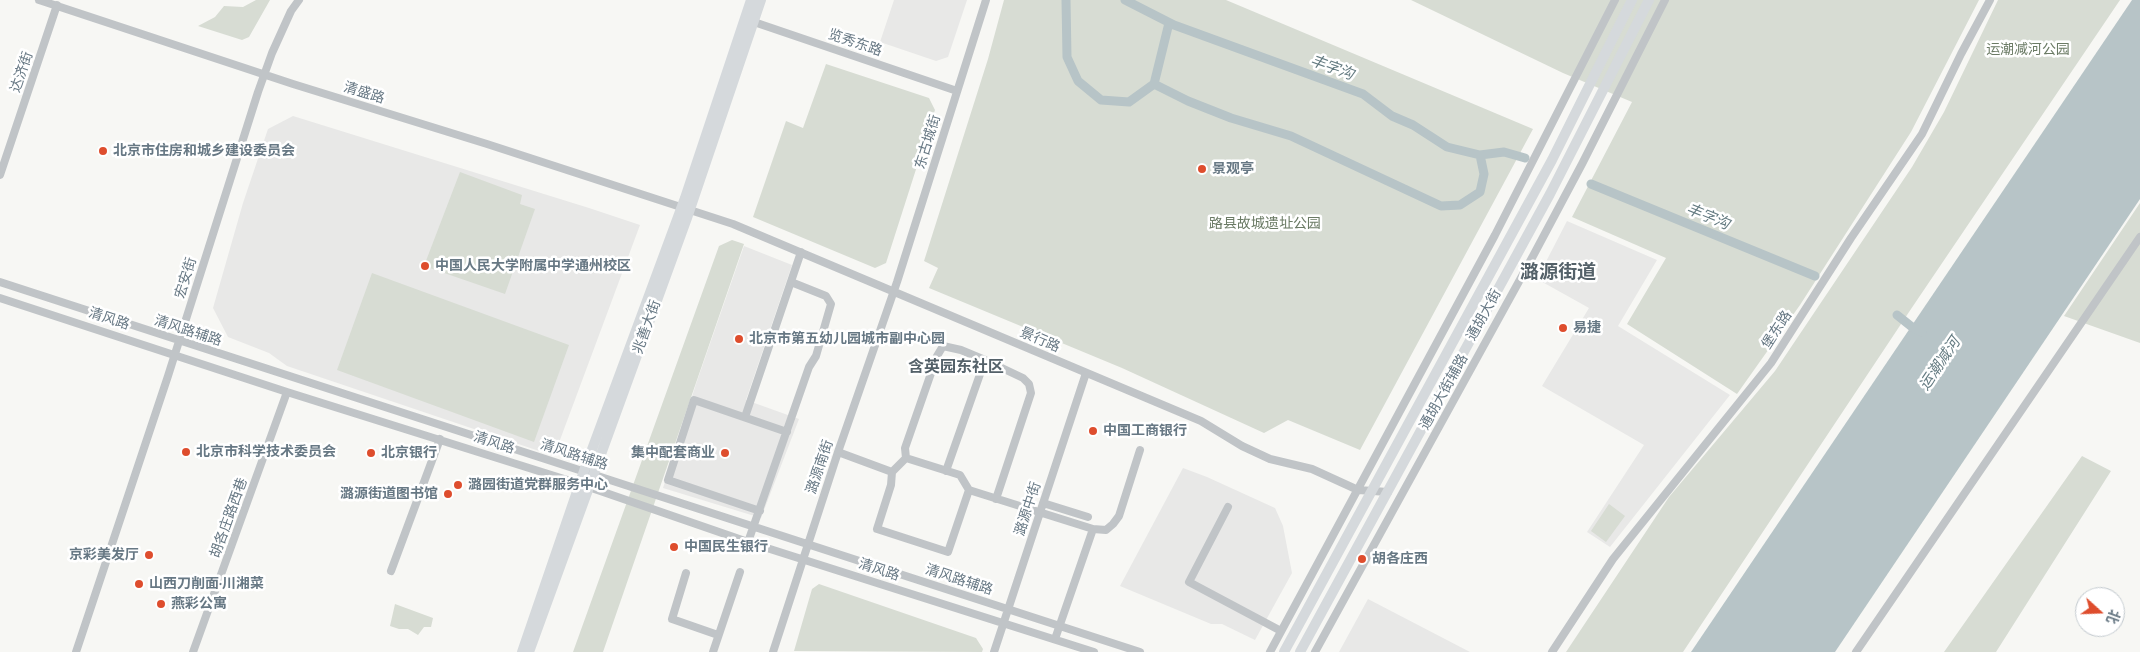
<!DOCTYPE html>
<html>
<head>
<meta charset="utf-8">
<style>
	body { margin:0 }
	#map { position:relative; width:2140px; height:652px; overflow:hidden; background:#f7f7f4; font-family:"PT Sans Narrow","Noto Sans SC",sans-serif }
	canvas { display:block }
	.north { position:absolute; left:2075px; top:587px; width:50px; height:50px; box-sizing:border-box; background:#fff; border:1px solid #c2c9ce; border-radius:50%; rotate:110deg; font-size:14px; font-weight:700; line-height:20px; text-align:center; color:#677884 }
	.north::after { content:''; display:block; margin:auto; width:18px; height:22px; background:#de4d2d; clip-path:polygon(50% 0,100% 100%,50% 72%,0 100%) }
</style>
</head>
<body>
<div id="map">
<canvas width="2140" height="652"></canvas>
<div class="north">北</div>
</div>
<script>
const ctx = document.querySelector('canvas').getContext('2d');
ctx.lineJoin = 'round';
function fillPath(path, color) {
  ctx.fillStyle = color;
  ctx.fill(path, 'evenodd');
}
function shape(rows) {
  const path = new Path2D();
  for (const r of rows) {
    path.moveTo(r[0], r[1]);
    for (let i = 2; i < r.length; i += 2) path.lineTo(r[i], r[i + 1]);
  }
  return path;
}
function strokePath(path, color, width, dash) {
  ctx.strokeStyle = color;
  ctx.lineWidth = width;
  ctx.lineCap = dash ? 'butt' : 'round';
  ctx.setLineDash(dash || []);
  ctx.stroke(path);
}
function label(font, color, halo, rows, align = 'center') {
  ctx.font = font + ' "PT Sans Narrow","Noto Sans SC",sans-serif';
  ctx.lineWidth = 5;
  ctx.setLineDash([]);
  ctx.textBaseline = 'middle';
  ctx.strokeStyle = halo;
  ctx.fillStyle = color;
  for (const [text, x, y, turn = 0] of rows) {
    ctx.save();
    ctx.translate(x, y);
    ctx.rotate((+turn || 0) * Math.PI / 180);
    ctx.textAlign = isNaN(turn) ? turn : align;
    if (halo) ctx.strokeText(text, 0, 0);
    ctx.fillText(text, 0, 0);
    ctx.restore();
  }
}
fillPath(shape([
	[894,0,967,0,948,57,936,61,880,42],
	[293,116,589,208,640,225,554,456,287,366,269,353,228,337,213,308,243,203,268,129],
	[1567,221,1657,260,1618,326,1730,395,1610,547,1587,532,1644,445,1542,386,1589,308,1537,279],
	[744,246,792,265,746,400,799,419,761,518,663,488,696,384],
	[1183,468,1207,477,1275,508,1283,526,1292,573,1255,640,1222,624,1211,624,1120,586],
	[1368,599,1470,652,1339,652]
]), '#e8e8e7');
fillPath(shape([
	[256,0,270,0,249,37,242,40,198,26,215,17,224,6,243,7],
	[1004,0,1226,0,1533,129,1360,450,1288,420,1264,433,1122,368,929,288,938,268,924,261,988,59],
	[1411,0,1979,0,1911,132,1800,305,1737,394,1627,324,1666,258,1572,217,1632,102,1563,73],
	[1998,0,2120,0,1911,309,1683,652,1566,652,1669,497,1775,371,1912,167,1944,112],
	[826,64,929,98,935,110,886,263,875,268,753,217,786,121,803,128],
	[460,172,522,195,520,204,535,209,505,294,424,266],
	[2140,203,2140,343,2064,316],
	[732,240,744,244,603,652,573,652,719,246],
	[372,273,569,345,534,442,337,370],
	[2082,456,2111,471,1996,652,1944,652],
	[1609,504,1625,516,1606,542,1591,531],
	[819,584,976,638,983,649,982,652,794,651,812,589],
	[395,604,433,618,431,627,424,627,418,635,408,629,399,629,390,626]
]), '#d7dcd3');
fillPath(shape([
	[2132,0,2140,0,2140,199,1835,652,1691,652]
]), '#b7c4c7');
strokePath(shape([
	[1066,0,1067,57,1078,81,1101,100,1129,102,1154,84],
	[1125,0,1174,25,1363,94,1392,116,1413,125,1447,147,1480,155,1504,152,1525,158],
	[1169,23,1154,84,1188,101,1231,118,1291,136,1441,206,1460,205,1480,192,1484,174,1480,155],
	[1591,184,1815,276],
	[1897,315,1912,327,1922,332]
]), '#b7c4c7', 9);
strokePath(shape([
	[39,0,293,84,487,144,733,224,1201,421,1242,446,1270,459,1312,469,1358,490,1388,492],
	[751,21,957,91],
	[0,175,57,5],
	[0,282,1140,652],
	[0,298,287,392,580,484,748,542,1094,652],
	[745,417,801,252],
	[838,452,892,472,906,458,960,475,969,490,1093,529,1106,530,1113,524,1119,516,1140,450],
	[906,458,905,448,937,356,943,346,961,350,985,360,1023,378,1029,384,1031,393,996,499],
	[946,471,985,360],
	[892,472,891,485,877,529,948,552,969,490],
	[1043,503,1088,517],
	[1228,507,1189,582,1281,631],
	[760,511,668,480,694,400,787,432],
	[748,542,809,367,816,356,831,304,826,296,791,282],
	[391,571,440,439],
	[686,573,672,619,718,635],
	[1055,639,1093,529],
	[76,652,168,376,258,92,272,53,291,11,299,0],
	[193,652,287,392],
	[713,652,740,572],
	[773,652,838,452,897,282,986,0],
	[994,652,1086,373],
	[1270,652,1495,235,1615,0],
	[1315,652,1533,256,1582,164,1665,0],
	[1552,652,1613,559,1771,363,1851,238,1922,134,1961,54,1990,0],
	[1856,652,2140,237]
]), '#c0c4c7', 8);
strokePath(shape([
	[522,652,584,471,685,198,751,0],
	[529,652,687,218,761,0],
	[1284,652,1552,160,1632,0],
	[1300,652,1550,194,1649,0]
]), '#d5d9dc', 10);
for (const [x, y, r, color] of [
	[103,151,5,"#de4d2d"],
	[1202,169,5,"#de4d2d"],
	[425,266,5,"#de4d2d"],
	[1563,328,5,"#de4d2d"],
	[739,339,5,"#de4d2d"],
	[1093,431,5,"#de4d2d"],
	[186,452,5,"#de4d2d"],
	[371,453,5,"#de4d2d"],
	[725,453,5,"#de4d2d"],
	[458,485,5,"#de4d2d"],
	[448,494,5,"#de4d2d"],
	[674,547,5,"#de4d2d"],
	[149,555,5,"#de4d2d"],
	[1362,559,5,"#de4d2d"],
	[139,584,5,"#de4d2d"],
	[161,604,5,"#de4d2d"]
]) {
  const dot = new Path2D();
  dot.arc(x, y, r, 0, 2 * Math.PI);
  ctx.fillStyle = color;
  ctx.fill(dot);
  strokePath(dot, '#fff', 2);
}
label('14px', '#677884', '#fff', [
	["览秀东路",855,43,19],
	["达济街",22,72,-71],
	["清盛路",364,93,17],
	["东古城街",928,142,-73],
	["宏安街",186,278,-73],
	["通胡大街",1484,315,-61],
	["清风路",109,319,18],
	["兆善大街",647,327,-70],
	["堡东路",1777,330,-57],
	["清风路辅路",188,331,18],
	["景行路",1040,340,23],
	["通胡大街辅路",1444,392,-61],
	["清风路",494,443,18],
	["清风路辅路",574,455,18],
	["潞源南街",820,467,-71],
	["潞源中街",1028,509,-72],
	["胡各庄路西巷",229,518,-70],
	["清风路",879,570,18],
	["清风路辅路",959,580,18]
]);
label('14px', '#6b7b65', '#fff', [
	["运潮减河公园",2028,50],
	["路县故城遗址公园",1265,224]
]);
label('bold 14px', '#677884', '#fff', [
	["北京市住房和城乡建设委员会",113,151],
	["景观亭",1212,169],
	["中国人民大学附属中学通州校区",435,266],
	["易捷",1573,328],
	["北京市第五幼儿园城市副中心园",749,339],
	["中国工商银行",1103,431],
	["北京市科学技术委员会",196,452],
	["北京银行",381,453],
	["集中配套商业",715,453,"right"],
	["潞园街道党群服务中心",468,485],
	["潞源街道图书馆",438,494,"right"],
	["中国民生银行",684,547],
	["京彩美发厅",139,555,"right"],
	["胡各庄西",1372,559],
	["山西刀削面·川湘菜",149,584],
	["燕彩公寓",171,604]
], 'left');
label('italic 15px', '#637a80', '#fff', [
	["丰字沟",1332,68,20],
	["丰字沟",1708,217,22],
	["运潮减河",1940,364,-56]
]);
label('bold 16px', '#546169', '#fff', [
	["含英园东社区",956,367]
]);
label('bold 19px', '#546169', '#fff', [
	["潞源街道",1558,273]
]);
</script>
</body>
</html>
